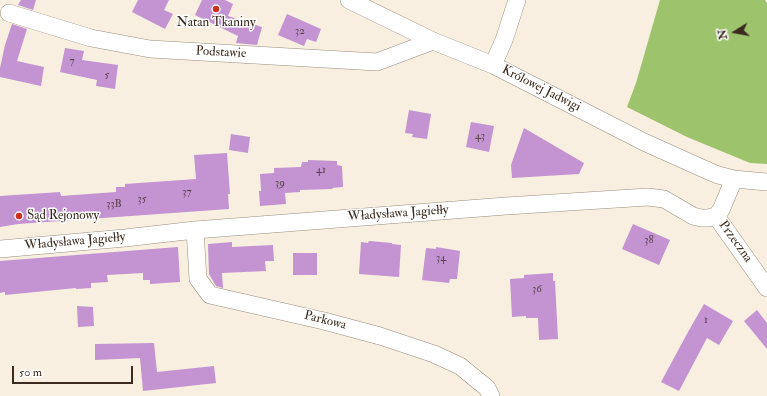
<!DOCTYPE html>
<html>
<head>
<meta charset="utf-8">
<style>
	body { margin:0 }
	#map { position:relative; width:767px; height:396px; overflow:hidden; background:#f8efe0; font-family:"IM FELL Double Pica",serif }
	canvas { display:block }
	.north { position:absolute; left:715px; top:12px; width:40px; height:40px; -webkit-text-stroke:3px #fff; paint-order:stroke; rotate:259deg; font-size:11px; font-weight:700; line-height:16px; text-align:center; color:#3b2a1e }
	.north::after { content:''; display:block; margin:auto; width:14px; height:18px; background:#3b2a1e; clip-path:polygon(50% 0,100% 100%,50% 72%,0 100%) }
	.scale { position:absolute; left:12px; top:366px; width:121px; height:18px; box-sizing:border-box; border:2px solid #3b2a1e; border-top:0; padding-left:5px; font-size:12px; line-height:14px; white-space:nowrap; color:#3b2a1e; -webkit-text-stroke:3px #fff; paint-order:stroke }
</style>
</head>
<body>
<div id="map">
<canvas width="767" height="396"></canvas>
<div class="north">N</div>
<div class="scale">50 m</div>
</div>
<script>
const ctx = document.querySelector('canvas').getContext('2d');
ctx.lineJoin = 'round';
function fillPath(path, color) {
  ctx.fillStyle = color;
  ctx.fill(path, 'evenodd');
}
function shape(rows) {
  const path = new Path2D();
  for (const r of rows) {
    path.moveTo(r[0], r[1]);
    for (let i = 2; i < r.length; i += 2) path.lineTo(r[i], r[i + 1]);
  }
  return path;
}
function strokePath(path, color, width, dash) {
  ctx.strokeStyle = color;
  ctx.lineWidth = width;
  ctx.lineCap = dash ? 'butt' : 'round';
  ctx.setLineDash(dash || []);
  ctx.stroke(path);
}
function label(font, color, halo, rows, align = 'center') {
  ctx.font = font + ' "IM FELL Double Pica",serif';
  ctx.lineWidth = 3;
  ctx.setLineDash([]);
  ctx.textBaseline = 'middle';
  ctx.strokeStyle = halo;
  ctx.fillStyle = color;
  for (const [text, x, y, turn = 0] of rows) {
    ctx.save();
    ctx.translate(x, y);
    ctx.rotate((+turn || 0) * Math.PI / 180);
    ctx.textAlign = isNaN(turn) ? turn : align;
    if (halo) ctx.strokeText(text, 0, 0);
    ctx.fillText(text, 0, 0);
    ctx.restore();
  }
}
fillPath(shape([
	[660,0,765,0,767,3,767,164,750,163,687,137,627,107,636,83]
]), '#9ec36d');
fillPath(shape([
	[21,0,36,0,33,10,18,5],
	[138,0,169,0,164,10,173,14,165,29,132,12],
	[202,0,225,0,233,4,228,16,262,27,257,45,236,43,238,36,195,15],
	[287,14,321,29,316,42,307,39,304,46,278,35],
	[12,24,27,29,17,61,44,67,41,86,0,77,0,68,5,45],
	[65,48,84,51,82,60,118,65,115,89,96,86,97,80,60,72],
	[409,110,431,114,427,139,412,137,413,134,405,133],
	[471,122,494,126,489,152,466,147],
	[524,128,584,163,579,174,512,178,511,165],
	[231,134,250,137,248,153,229,150],
	[227,153,230,194,228,194,229,209,18,224,0,227,0,196,60,192,61,196,116,192,116,187,125,187,125,184,196,179,194,155],
	[308,160,337,161,337,165,342,166,343,187,332,188,333,189,300,190,300,192,285,193,286,204,260,206,259,191,261,191,260,174,274,173,274,168,301,167,302,162,308,162],
	[633,224,670,240,659,265,622,249],
	[369,241,392,243,392,244,401,245,399,277,359,274,361,242,368,243],
	[232,242,232,247,273,245,274,261,265,261,266,271,222,273,223,288,216,286,209,274,208,244],
	[178,247,180,282,150,284,150,280,143,280,143,273,107,275,108,282,91,283,91,288,76,289,76,288,5,295,5,292,0,293,0,261],
	[436,247,460,251,457,279,450,279,449,283,422,280,426,248,436,249],
	[293,253,317,253,317,275,293,275],
	[553,273,553,281,555,281,558,339,539,340,538,318,526,318,526,316,512,317,510,279,524,278,524,275],
	[704,304,733,321,719,345,707,338,679,391,661,382,688,332],
	[77,306,93,307,94,326,78,327],
	[757,310,767,323,767,349,744,321],
	[154,343,157,372,214,366,216,383,143,391,140,358,95,360,95,344]
]), '#c393d2');
const minor = shape([
	[349,0,433,41,493,65,644,142,704,169,718,175,734,179,767,182],
	[9,13,91,38,150,49,377,62,433,41],
	[493,65,504,40,517,0],
	[716,216,767,288],
	[195,230,198,279,210,295,324,321,380,336,434,354,460,366,487,388,491,396],
	[0,249,125,238,195,230,506,206,648,197,664,199,693,216,701,218,708,218,716,216,721,210,734,179]
]);
strokePath(minor, '#9a8c7f', 18);
strokePath(minor, '#fff', 17);
for (const [x, y, r, color] of [
	[216,9,4,"#c8321e"],
	[19,216,4,"#c8321e"]
]) {
  const dot = new Path2D();
  dot.arc(x, y, r, 0, 2 * Math.PI);
  ctx.fillStyle = color;
  ctx.fill(dot);
  strokePath(dot, '#fff', 1.5);
}
label('11px', '#5d444b', null, [
	["32",300,32],
	["7",72,62],
	["5",107,76],
	["43",480,137],
	["41",321,171],
	["39",280,184],
	["37",187,193],
	["35",142,200],
	["33B",114,205],
	["38",649,241],
	["34",441,259],
	["36",537,290],
	["1",706,321]
]);
label('13px', '#3b2a1e', '#fff', [
	["Natan Tkaniny",216,23],
	["Sąd Rejonowy",27,216,"left"]
]);
label('13px', '#3b2a1e', '#fff', [
	["Podstawie",221,53,3],
	["Królowej Jadwigi",541,89,27],
	["Władysława Jagiełły",398,214,-4],
	["Władysława Jagiełły",75,242,-5],
	["Przeczna",735,242,54],
	["Parkowa",325,321,14]
]);
</script>
</body>
</html>
